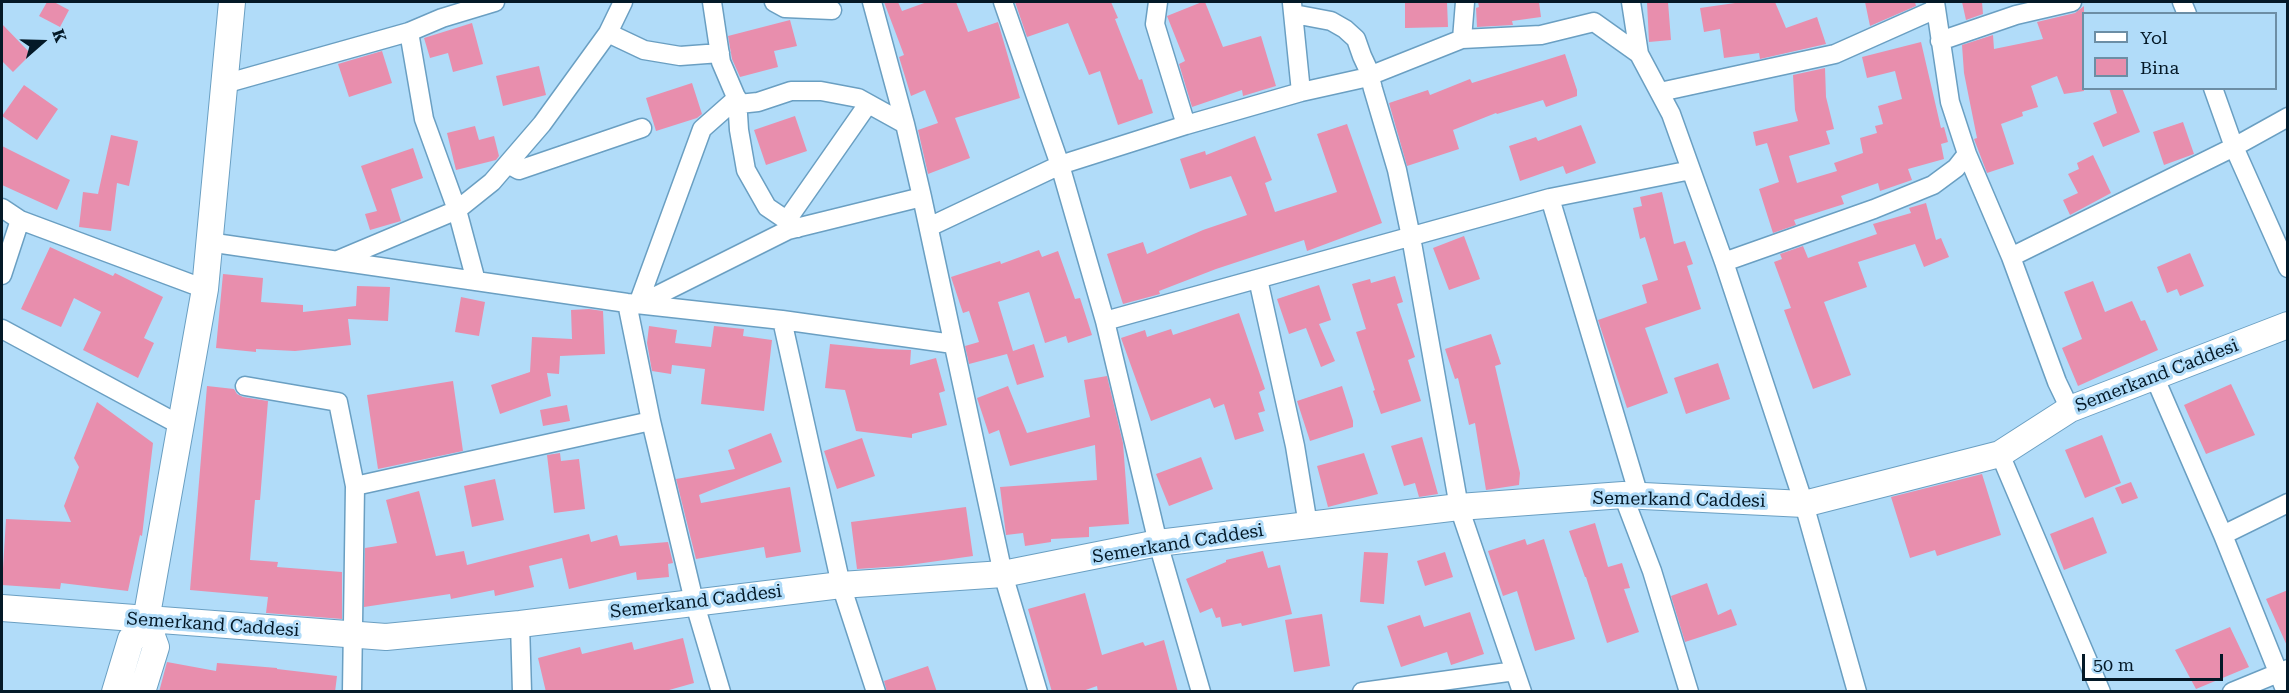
<!DOCTYPE html>
<html>
<head>
<meta charset="utf-8">
<style>
	body { margin:0 }
	#map { position:relative; width:2289px; height:693px; overflow:hidden; background:#b1dcf9; font-family:"Roboto Serif",serif }
	canvas { display:block }
	.frame { position:absolute; inset:0; border:3px solid #041927; pointer-events:none }
	.legend { position:absolute; left:2082px; top:12px; width:195px; height:78px; box-sizing:border-box; background:#b1dcf9; border:2px solid #6c8ea5; margin:0; padding:8px 10px; list-style:none; font-size:18px; color:#041927 }
	.legend li { display:flex; align-items:center; gap:12px; height:30px }
	.legend b { width:30px; border:2px solid #6c8ea5 }
	.north { position:absolute; left:12px; top:12px; width:60px; height:60px; -webkit-text-stroke:4px #b1dcf9; paint-order:stroke; rotate:70deg; font-size:16px; font-weight:700; line-height:24px; text-align:center; color:#041927 }
	.north::after { content:''; display:block; margin:auto; width:21px; height:27px; background:#041927; clip-path:polygon(50% 0,100% 100%,50% 72%,0 100%) }
	.scale { position:absolute; left:2082px; top:654px; width:141px; height:27px; box-sizing:border-box; border:3px solid #041927; border-top:0; padding-left:8px; font-size:18px; line-height:21px; white-space:nowrap; color:#041927; -webkit-text-stroke:4px #b1dcf9; paint-order:stroke }
</style>
</head>
<body>
<div id="map">
<canvas width="2289" height="693"></canvas>
<div class="frame"></div>
<ul class="legend">
<li><b style="height:8px;background:#fff"></b>Yol</li>
<li><b style="height:16px;background:#e88ead"></b>Bina</li>
</ul>
<div class="north">K</div>
<div class="scale">50 m</div>
</div>
<script>
const ctx = document.querySelector('canvas').getContext('2d');
ctx.lineJoin = 'round';
function fillPath(path, color) {
  ctx.fillStyle = color;
  ctx.fill(path, 'evenodd');
}
function shape(rows) {
  const path = new Path2D();
  for (const r of rows) {
    path.moveTo(r[0], r[1]);
    for (let i = 2; i < r.length; i += 2) path.lineTo(r[i], r[i + 1]);
  }
  return path;
}
function strokePath(path, color, width, dash) {
  ctx.strokeStyle = color;
  ctx.lineWidth = width;
  ctx.lineCap = dash ? 'butt' : 'round';
  ctx.setLineDash(dash || []);
  ctx.stroke(path);
}
function label(font, color, halo, rows, align = 'center') {
  ctx.font = font + ' "Roboto Serif",serif';
  ctx.lineWidth = 6;
  ctx.setLineDash([]);
  ctx.textBaseline = 'middle';
  ctx.strokeStyle = halo;
  ctx.fillStyle = color;
  for (const [text, x, y, turn = 0] of rows) {
    ctx.save();
    ctx.translate(x, y);
    ctx.rotate((+turn || 0) * Math.PI / 180);
    ctx.textAlign = isNaN(turn) ? turn : align;
    if (halo) ctx.strokeText(text, 0, 0);
    ctx.fillText(text, 0, 0);
    ctx.restore();
  }
}
fillPath(shape([
	[47,2,54,2,69,10,60,27,39,16],
	[884,2,898,2,902,11,927,2,956,2,968,32,998,22,1020,98,955,118,970,158,928,174,918,130,938,123,925,90,911,96,899,57,904,55],
	[1015,2,1111,2,1118,18,1115,19,1139,80,1142,79,1153,113,1118,125,1100,71,1089,75,1068,23,1027,37],
	[1202,2,1205,2,1223,47,1261,36,1276,86,1243,96,1242,90,1192,107,1179,64,1185,61,1167,16],
	[1405,2,1447,2,1448,27,1405,28],
	[1478,2,1539,2,1541,17,1512,21,1513,25,1477,27,1476,8,1479,7],
	[1647,2,1668,2,1671,40,1649,42],
	[1742,2,1775,2,1786,28,1817,17,1826,44,1760,59,1759,53,1724,58,1720,29,1704,32,1700,8],
	[1865,2,1915,2,1916,6,1870,26],
	[1962,2,1982,2,1983,14,1966,20],
	[2084,6,2084,91,2064,94,2057,76,2031,86,2038,107,2022,112,2023,116,2001,124,2014,164,1987,173,1974,139,1977,138,1964,73,1962,45,1993,35,1994,49,2043,39,2037,22,2075,13],
	[790,20,797,46,774,51,778,67,740,77,732,59,728,36],
	[472,23,483,64,453,72,448,53,430,58,424,38],
	[2,24,31,54,13,72,2,61],
	[1921,42,1941,128,1944,127,1948,142,1941,144,1944,159,1908,169,1912,180,1880,191,1878,183,1841,196,1844,204,1794,220,1796,225,1773,233,1759,189,1779,182,1767,143,1756,146,1753,132,1798,121,1795,110,1793,75,1825,68,1826,97,1834,129,1826,131,1830,144,1789,156,1797,183,1837,171,1834,163,1863,153,1860,138,1877,133,1875,126,1883,124,1878,106,1902,99,1895,71,1867,78,1862,57],
	[382,51,392,83,349,97,338,64],
	[1565,54,1577,90,1577,96,1546,107,1543,100,1497,114,1496,113,1453,130,1459,149,1407,166,1389,103,1428,90,1430,95,1470,79,1472,83],
	[539,66,546,95,503,106,496,76],
	[692,83,702,114,697,118,656,131,646,98],
	[24,85,58,109,37,140,2,116],
	[2109,88,2122,88,2140,132,2103,147,2093,123,2117,113],
	[795,116,807,151,766,165,754,130],
	[2183,122,2194,154,2164,165,2153,132],
	[1347,124,1382,223,1307,251,1304,240,1216,269,1159,291,1160,294,1123,304,1107,254,1143,242,1147,254,1203,230,1247,215,1231,176,1190,189,1180,159,1205,151,1206,155,1255,136,1272,180,1265,183,1275,212,1337,192,1317,134],
	[1581,125,1596,163,1566,174,1563,166,1520,181,1509,146,1536,137,1538,141],
	[475,126,479,140,494,136,499,156,496,160,456,170,447,133],
	[111,135,138,141,129,186,117,183,111,231,79,227,83,192,98,194],
	[2,146,70,180,57,210,2,185],
	[413,148,423,178,391,189,401,221,370,230,365,214,377,211,361,166],
	[2093,155,2111,193,2070,215,2063,200,2078,193,2068,174,2079,169,2077,163],
	[1662,192,1674,244,1685,241,1693,264,1687,266,1701,309,1645,328,1668,393,1627,408,1598,320,1647,303,1642,285,1658,280,1645,237,1640,239,1633,208,1642,206,1640,197],
	[1926,203,1936,240,1941,238,1949,257,1924,267,1915,244,1858,262,1867,287,1824,302,1851,375,1813,389,1784,310,1791,308,1774,262,1782,259,1780,254,1803,246,1808,258,1877,234,1873,224,1911,213,1909,208],
	[1464,236,1480,279,1449,290,1433,248],
	[50,247,113,276,115,273,163,297,144,338,154,343,138,378,83,350,101,312,74,298,61,327,21,309],
	[1039,250,1042,257,1058,251,1075,299,1080,298,1092,335,1068,343,1066,336,1045,343,1029,292,998,302,1013,351,1034,344,1044,377,1017,385,1007,354,969,364,965,346,979,342,969,311,963,313,951,277,1000,261,1001,264],
	[2190,253,2204,286,2180,296,2177,289,2167,293,2157,267],
	[223,274,263,278,261,302,303,305,303,312,356,306,357,286,390,287,388,321,348,319,351,345,295,351,256,349,256,352,216,348],
	[1395,276,1403,302,1397,304,1415,357,1408,360,1421,401,1381,414,1373,391,1375,390,1356,332,1366,329,1352,284,1370,279,1371,283],
	[2093,281,2105,312,2132,301,2141,321,2145,320,2158,350,2078,386,2062,348,2082,339,2064,292],
	[1319,285,1331,320,1319,324,1335,361,1321,367,1306,328,1289,334,1277,299],
	[461,297,485,302,479,336,455,332],
	[589,309,603,311,605,354,560,356,559,374,547,373,551,396,500,414,491,385,530,372,532,337,572,339,571,310],
	[1239,313,1265,389,1259,392,1265,411,1258,413,1264,431,1235,440,1224,404,1214,408,1210,398,1151,421,1121,338,1145,330,1147,337,1171,329,1173,335],
	[649,326,677,330,675,343,711,347,714,326,744,329,743,336,772,340,764,411,701,404,705,369,672,365,671,374,652,371,647,343],
	[1491,334,1501,364,1495,366,1520,473,1519,485,1486,490,1475,423,1469,425,1458,378,1455,379,1445,349],
	[830,344,880,349,911,350,910,365,936,358,945,391,939,393,947,425,912,434,912,438,856,431,845,390,825,388],
	[1718,363,1730,399,1686,414,1674,378],
	[1107,376,1123,443,1129,524,1089,527,1089,537,1051,539,1051,542,1025,546,1023,533,1006,535,1000,487,1097,480,1095,445,1010,466,999,430,989,434,977,398,1008,386,1027,433,1090,417,1084,380],
	[453,381,463,451,378,469,367,395],
	[2231,384,2255,435,2206,454,2184,405],
	[207,386,234,389,237,394,243,397,268,401,260,500,255,500,250,560,278,562,277,567,342,572,342,619,266,613,268,597,190,590],
	[1342,386,1353,421,1353,427,1310,441,1297,401],
	[97,402,153,443,142,536,140,535,128,591,61,583,60,589,2,585,6,519,71,522,64,506,79,467,74,458],
	[567,405,570,421,543,426,540,410],
	[771,433,782,462,699,495,701,503,790,487,801,552,766,558,764,547,696,559,676,479,735,469,728,450],
	[2102,435,2121,483,2085,498,2065,450],
	[1422,437,1438,494,1419,497,1415,483,1404,486,1391,446],
	[862,438,875,476,837,489,824,451],
	[560,453,561,461,579,459,585,509,554,513,547,455],
	[1364,453,1378,494,1328,507,1317,466],
	[1201,457,1213,489,1169,506,1156,474],
	[1982,474,2001,535,1937,556,1935,550,1910,558,1891,497],
	[495,479,504,520,472,527,464,486],
	[2131,482,2138,498,2122,504,2115,488],
	[419,491,436,556,464,551,467,565,589,534,591,542,617,535,620,546,668,542,673,563,668,564,669,577,637,580,636,572,569,589,562,558,529,566,534,587,495,596,494,590,451,599,450,594,364,607,365,548,397,543,386,500],
	[966,507,973,556,902,566,857,569,851,522],
	[2093,517,2107,553,2064,570,2050,534],
	[1595,523,1608,567,1622,563,1630,588,1624,589,1639,632,1607,643,1586,577,1585,577,1569,531],
	[1525,539,1527,545,1544,539,1575,639,1535,651,1517,591,1503,596,1488,551],
	[1263,551,1268,568,1280,565,1292,614,1242,626,1241,623,1222,627,1220,617,1216,618,1212,608,1200,613,1186,579,1226,562,1226,560],
	[1364,552,1388,553,1384,604,1360,602],
	[1445,552,1453,577,1425,586,1417,561],
	[1707,583,1718,615,1731,609,1737,625,1685,642,1671,596],
	[2288,590,2288,648,2266,599],
	[1085,593,1102,655,1143,642,1145,646,1164,640,1178,692,1098,692,1097,686,1080,692,1052,692,1028,609],
	[1470,612,1484,654,1451,665,1447,652,1401,667,1387,626,1420,615,1424,627],
	[1322,614,1330,666,1294,672,1285,620],
	[2230,627,2249,667,2196,689,2175,650],
	[683,638,694,683,662,692,546,692,538,658,580,647,582,654,632,642,634,650],
	[167,662,216,671,217,663,277,668,277,669,337,676,335,692,159,692],
	[928,666,937,692,887,692,884,681]
]), '#e88ead');
const street = shape([
	[712,2,721,62,739,104,758,102,791,91,821,91,858,98,905,124],
	[774,2,785,8,832,10],
	[872,2,905,124,922,197,1003,574,1038,692],
	[1003,2,1060,165,1105,321,1158,543,1201,692],
	[1158,2,1155,24,1186,125],
	[1631,2,1639,54],
	[1935,2,1950,102,1967,154,2011,257,2057,382,2070,409],
	[2182,2,2187,14],
	[1292,3,1301,92],
	[1294,14,1331,21,1345,29,1356,39,1362,56,1368,69,1373,89,1397,170,1411,237,1459,507,1522,692],
	[409,32,424,119,457,210,476,281],
	[608,33,644,50,680,56,720,53],
	[1462,39,1465,2],
	[1940,41,2016,15,2072,2],
	[224,84,409,32,442,18,495,2],
	[2213,88,2234,147,2288,268],
	[1660,92,1835,54,1936,9],
	[737,98,739,130,746,170,767,207,798,228],
	[508,164,519,170,642,128],
	[1550,198,1639,496],
	[2,208,20,220,205,289],
	[787,220,868,104],
	[929,227,1060,165,1186,125,1301,92,1364,78,1462,39,1541,35,1594,22,1639,54,1671,114,1724,262,1804,504,1857,692],
	[208,242,627,303,782,320,953,344],
	[2011,257,2234,147,2288,117],
	[338,260,457,210,492,182,542,124,608,33,623,2],
	[1724,262,1874,209,1933,185,1956,168,1967,154],
	[2,275,20,220],
	[1258,279,1295,446,1308,525],
	[627,303,651,421,694,601,721,692],
	[638,304,702,129,737,98],
	[640,304,788,230,922,197],
	[782,320,841,585,876,692],
	[1105,321,1550,198,1691,170],
	[2,329,180,425],
	[2154,376,2223,535,2286,692],
	[245,386,338,402,355,486,352,692],
	[2000,454,2101,692],
	[355,486,651,421],
	[1623,495,1652,571,1689,692],
	[2223,535,2288,503],
	[520,624,522,692],
	[1362,692,1515,671],
	[2232,692,2288,669]
]);
const secondary = shape([
	[2,608,386,637,520,624,841,585,1003,574,1158,543,1459,507,1623,495,1804,504,2000,454,2070,409,2288,325],
	[115,692,131,639,146,620,205,289,232,2],
	[142,692,156,647,146,620]
]);
strokePath(street, '#6a9fc2', 21);
strokePath(secondary, '#6a9fc2', 28);
strokePath(street, '#fff', 18);
strokePath(secondary, '#fff', 26);
label('18px', '#041927', '#b1dcf9', [
	["Semerkand Caddesi",2157,376,-21],
	["Semerkand Caddesi",1679,500,1],
	["Semerkand Caddesi",1178,544,-9],
	["Semerkand Caddesi",696,602,-7],
	["Semerkand Caddesi",213,625,4]
]);
</script>
</body>
</html>
